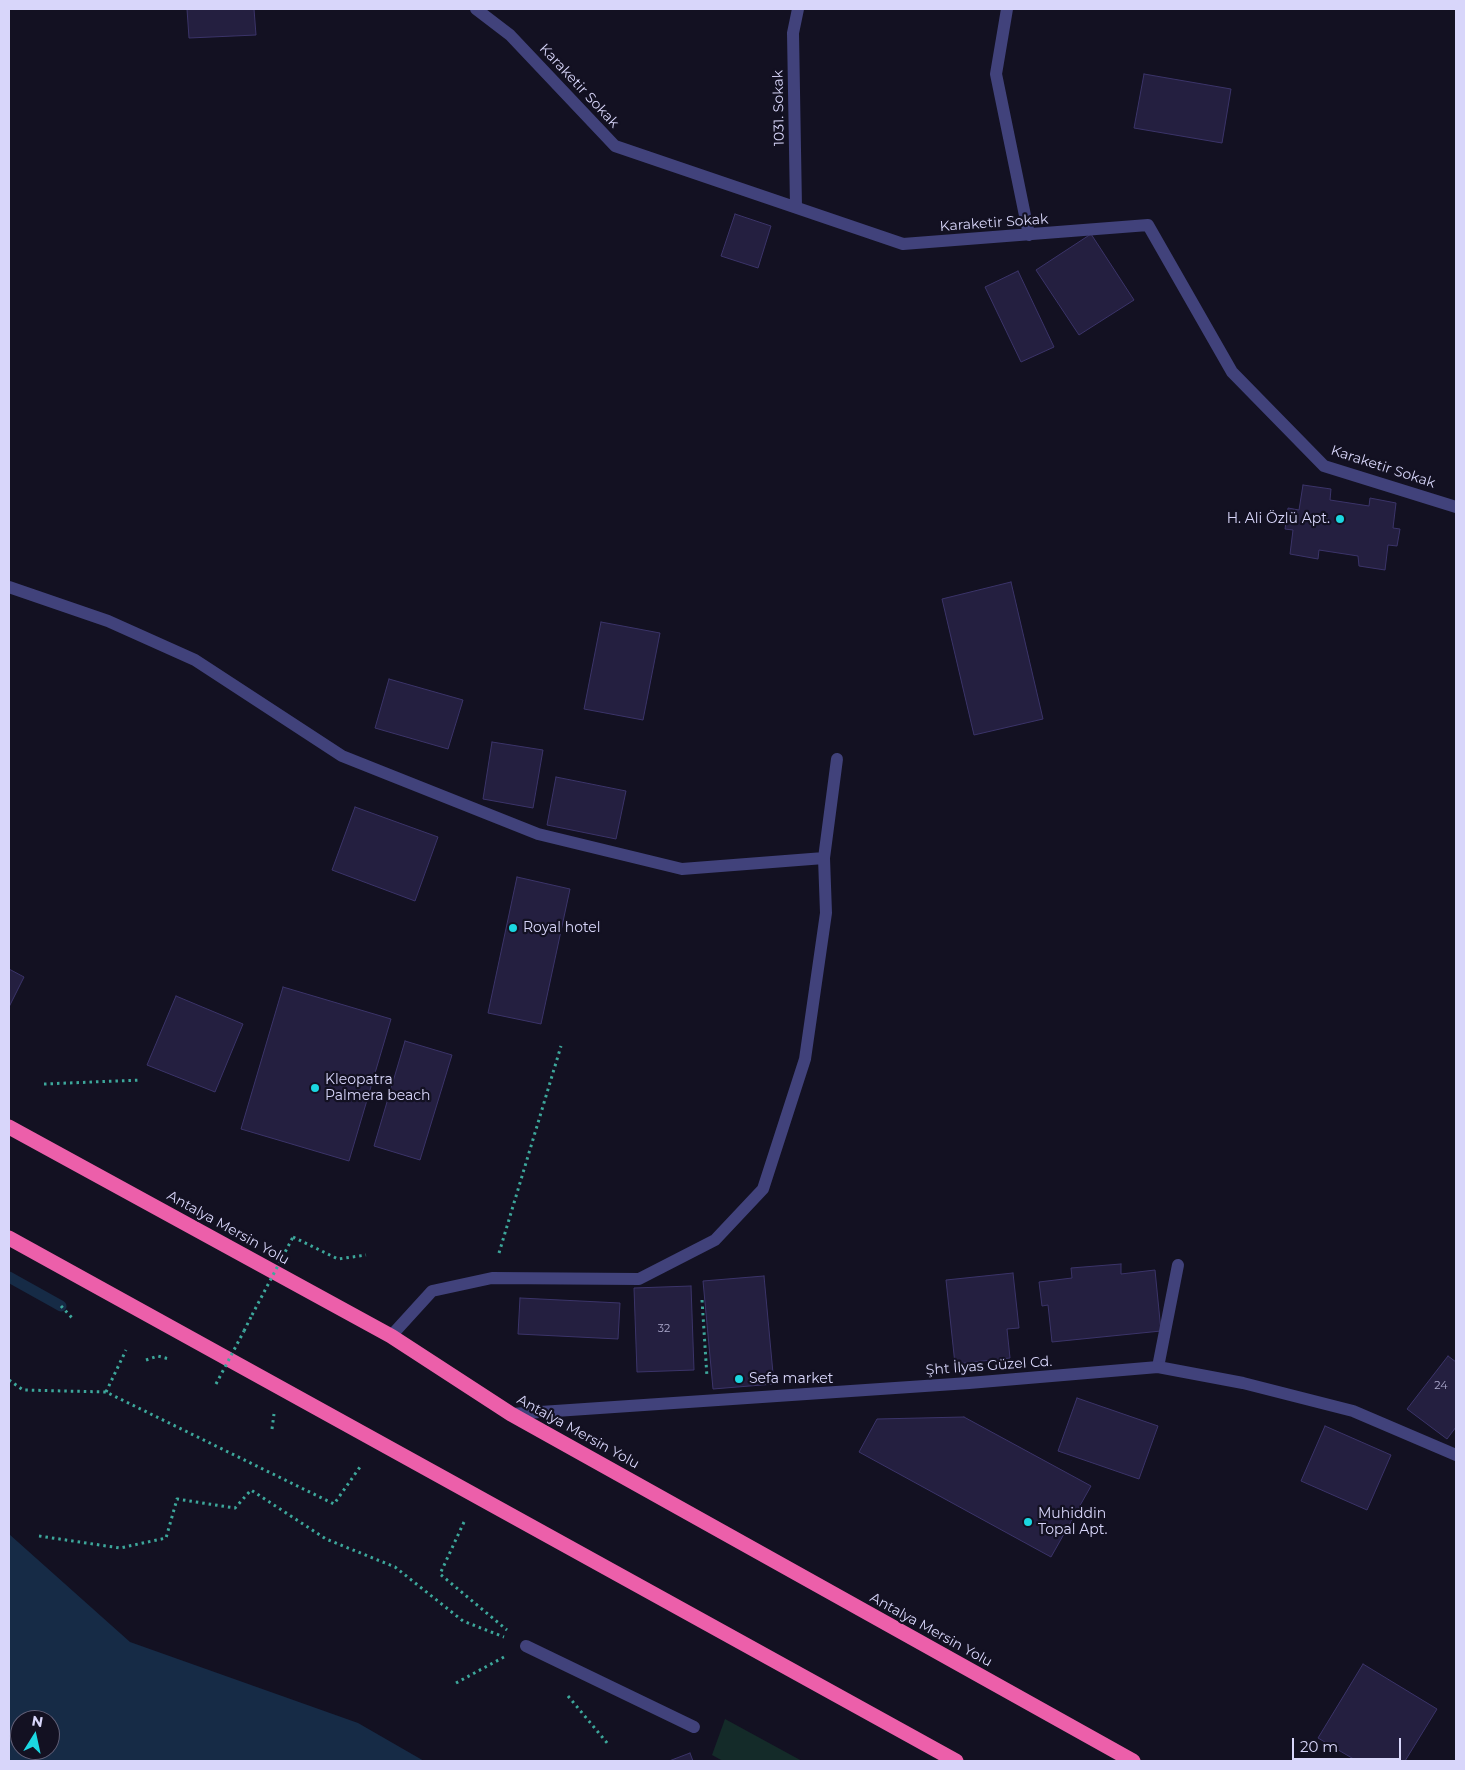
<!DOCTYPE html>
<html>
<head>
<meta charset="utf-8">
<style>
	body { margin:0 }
	#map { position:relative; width:1465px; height:1770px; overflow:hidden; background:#131122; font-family:Montserrat,sans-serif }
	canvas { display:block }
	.frame { position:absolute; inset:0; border:10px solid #d8d6fa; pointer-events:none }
	.north { position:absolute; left:10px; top:1710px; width:50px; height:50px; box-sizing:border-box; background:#131122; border:1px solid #626078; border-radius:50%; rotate:10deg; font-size:14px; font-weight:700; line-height:20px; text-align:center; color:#d8d6fa }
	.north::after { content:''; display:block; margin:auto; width:18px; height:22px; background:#1bd7e1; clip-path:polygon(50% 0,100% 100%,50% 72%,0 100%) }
	.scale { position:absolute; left:1292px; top:1738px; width:109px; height:22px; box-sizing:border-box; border:2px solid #d8d6fa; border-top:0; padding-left:6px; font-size:15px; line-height:18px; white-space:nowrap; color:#d8d6fa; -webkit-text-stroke:4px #131122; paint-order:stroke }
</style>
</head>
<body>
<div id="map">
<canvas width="1465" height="1770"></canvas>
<div class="frame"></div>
<div class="north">N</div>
<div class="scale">20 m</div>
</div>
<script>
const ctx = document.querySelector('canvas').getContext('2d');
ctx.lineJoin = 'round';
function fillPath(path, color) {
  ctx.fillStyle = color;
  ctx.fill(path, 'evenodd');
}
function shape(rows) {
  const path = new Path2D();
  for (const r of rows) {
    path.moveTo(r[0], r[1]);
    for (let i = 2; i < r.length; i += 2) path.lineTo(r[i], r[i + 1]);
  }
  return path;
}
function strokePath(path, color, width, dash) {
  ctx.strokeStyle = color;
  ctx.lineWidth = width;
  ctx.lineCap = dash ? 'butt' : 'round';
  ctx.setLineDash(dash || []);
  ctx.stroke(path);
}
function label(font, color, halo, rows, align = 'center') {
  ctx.font = font + ' Montserrat,sans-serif';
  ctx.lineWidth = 4.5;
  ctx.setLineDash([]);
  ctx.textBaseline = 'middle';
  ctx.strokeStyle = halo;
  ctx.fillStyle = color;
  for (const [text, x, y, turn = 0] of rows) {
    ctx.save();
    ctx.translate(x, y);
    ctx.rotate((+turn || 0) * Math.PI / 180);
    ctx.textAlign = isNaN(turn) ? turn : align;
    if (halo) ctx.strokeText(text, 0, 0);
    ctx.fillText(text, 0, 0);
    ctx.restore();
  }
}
fillPath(shape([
	[725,1719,802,1761,723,1761,712,1755]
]), '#142b29');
fillPath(shape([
	[9,1534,130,1642,358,1723,424,1761,9,1761],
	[20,1720,50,1720,50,1750,20,1750]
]), '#162b46');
strokePath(shape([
	[9,1277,61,1306]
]), '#162b46', 11);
const building = shape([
	[187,9,254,9,256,35,189,38,187,9],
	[1144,74,1231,89,1222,143,1134,128,1144,74],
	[735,214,771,226,758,268,721,256,735,214],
	[1091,234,1134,300,1079,335,1036,270,1091,234],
	[1018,271,1054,347,1021,362,985,287,1018,271],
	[1303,485,1331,489,1330,500,1369,506,1370,498,1396,503,1393,528,1400,529,1397,546,1388,545,1385,570,1359,566,1358,556,1319,550,1318,559,1290,554,1293,530,1285,529,1288,508,1299,510,1303,485],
	[1011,582,1043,719,974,735,942,599,1011,582],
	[601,622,660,633,643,720,584,709,601,622],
	[389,679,463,700,448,749,375,728,389,679],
	[492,742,543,750,533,808,483,799,492,742],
	[556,777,626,791,616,839,547,825,556,777],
	[355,807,438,837,415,901,332,870,355,807],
	[517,877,570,889,541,1024,488,1013,517,877],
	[9,969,24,977,9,1007,9,969],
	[283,987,391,1019,349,1161,241,1129,283,987],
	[176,996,243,1024,215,1092,147,1065,176,996],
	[405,1041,452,1055,420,1160,374,1146,405,1041],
	[1121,1264,1121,1274,1155,1270,1161,1331,1052,1342,1048,1305,1042,1306,1039,1282,1072,1278,1071,1268,1121,1264],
	[1013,1273,1019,1328,1007,1329,1010,1358,955,1364,946,1280,1013,1273],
	[764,1276,774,1384,713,1389,703,1281,764,1276],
	[691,1286,694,1370,637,1372,634,1288,691,1286],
	[520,1298,620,1303,618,1339,518,1334,520,1298],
	[1448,1356,1456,1362,1456,1427,1447,1439,1407,1409,1448,1356],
	[1077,1398,1158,1426,1139,1479,1058,1451,1077,1398],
	[964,1417,1091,1486,1051,1557,859,1452,877,1419,964,1417],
	[1325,1426,1391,1455,1367,1510,1301,1481,1325,1426],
	[1363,1664,1437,1709,1405,1761,1357,1761,1318,1738,1363,1664],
	[690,1753,693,1761,669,1761,690,1753]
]);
fillPath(building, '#241f40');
strokePath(building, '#3b3469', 1);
strokePath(shape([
	[44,1084,141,1080],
	[293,1237,338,1259,366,1255],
	[499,1253,561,1046],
	[702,1300,707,1377],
	[61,1306,74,1320],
	[244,1331,252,1315],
	[146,1360,158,1356,169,1359],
	[9,1380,23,1390,106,1392,334,1504,360,1467],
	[106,1392,126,1350],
	[272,1429,274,1414],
	[464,1522,440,1574,507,1630],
	[39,1536,120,1548,166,1538,177,1499,235,1508,251,1490,326,1539,395,1567,463,1621,504,1637],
	[456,1683,504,1657],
	[568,1696,608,1744]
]), '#3da79b', 3, [2.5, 4]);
strokePath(shape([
	[1158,1367,1178,1265],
	[526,1646,694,1727]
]), '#41427b', 12);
strokePath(shape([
	[476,9,510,35,615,146,903,244,1148,225,1232,372,1324,466,1456,507],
	[1007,9,996,74,1029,235],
	[796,207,793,33,798,9],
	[9,587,108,621,195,660,342,756,538,834,682,869,824,858],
	[391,1336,432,1291,492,1278,639,1279,715,1240,763,1189,805,1059,826,913,824,858,837,759],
	[511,1414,969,1383,1158,1367,1243,1383,1353,1411,1456,1455]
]), '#41427b', 12);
strokePath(shape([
	[9,1127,391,1336,511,1414,1133,1761],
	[9,1238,956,1761]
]), '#ec5faa', 15);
strokePath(shape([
	[252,1315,293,1237],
	[216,1384,244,1331]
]), '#3da79b', 3, [2.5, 4]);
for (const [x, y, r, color] of [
	[1340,519,5,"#1bd7e1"],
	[513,928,5,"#1bd7e1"],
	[315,1088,5,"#1bd7e1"],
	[739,1379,5,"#1bd7e1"],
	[1028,1522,5,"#1bd7e1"]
]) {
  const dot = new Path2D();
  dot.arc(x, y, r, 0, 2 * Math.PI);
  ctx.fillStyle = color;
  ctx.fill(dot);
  strokePath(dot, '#131122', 2);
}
label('11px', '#aba8cc', null, [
	["32",664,1329],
	["24",1441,1386]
]);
label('14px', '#d8d6fa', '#131122', [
	["Karaketir Sokak",579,86,47],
	["1031. Sokak",779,108,-91],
	["Karaketir Sokak",994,223,-4],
	["Karaketir Sokak",1383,467,18],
	["Antalya Mersin Yolu",228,1228,29],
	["Şht İlyas Güzel Cd.",989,1366,-4],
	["Antalya Mersin Yolu",578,1432,29],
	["Antalya Mersin Yolu",931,1630,29]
]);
label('14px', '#d8d6fa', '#131122', [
	["H. Ali Özlü Apt.",1330,519,"right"],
	["Royal hotel",523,928],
	["Kleopatra",325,1080],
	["Palmera beach",325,1096],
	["Sefa market",749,1379],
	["Muhiddin",1038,1514],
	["Topal Apt.",1038,1530]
], 'left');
</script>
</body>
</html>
